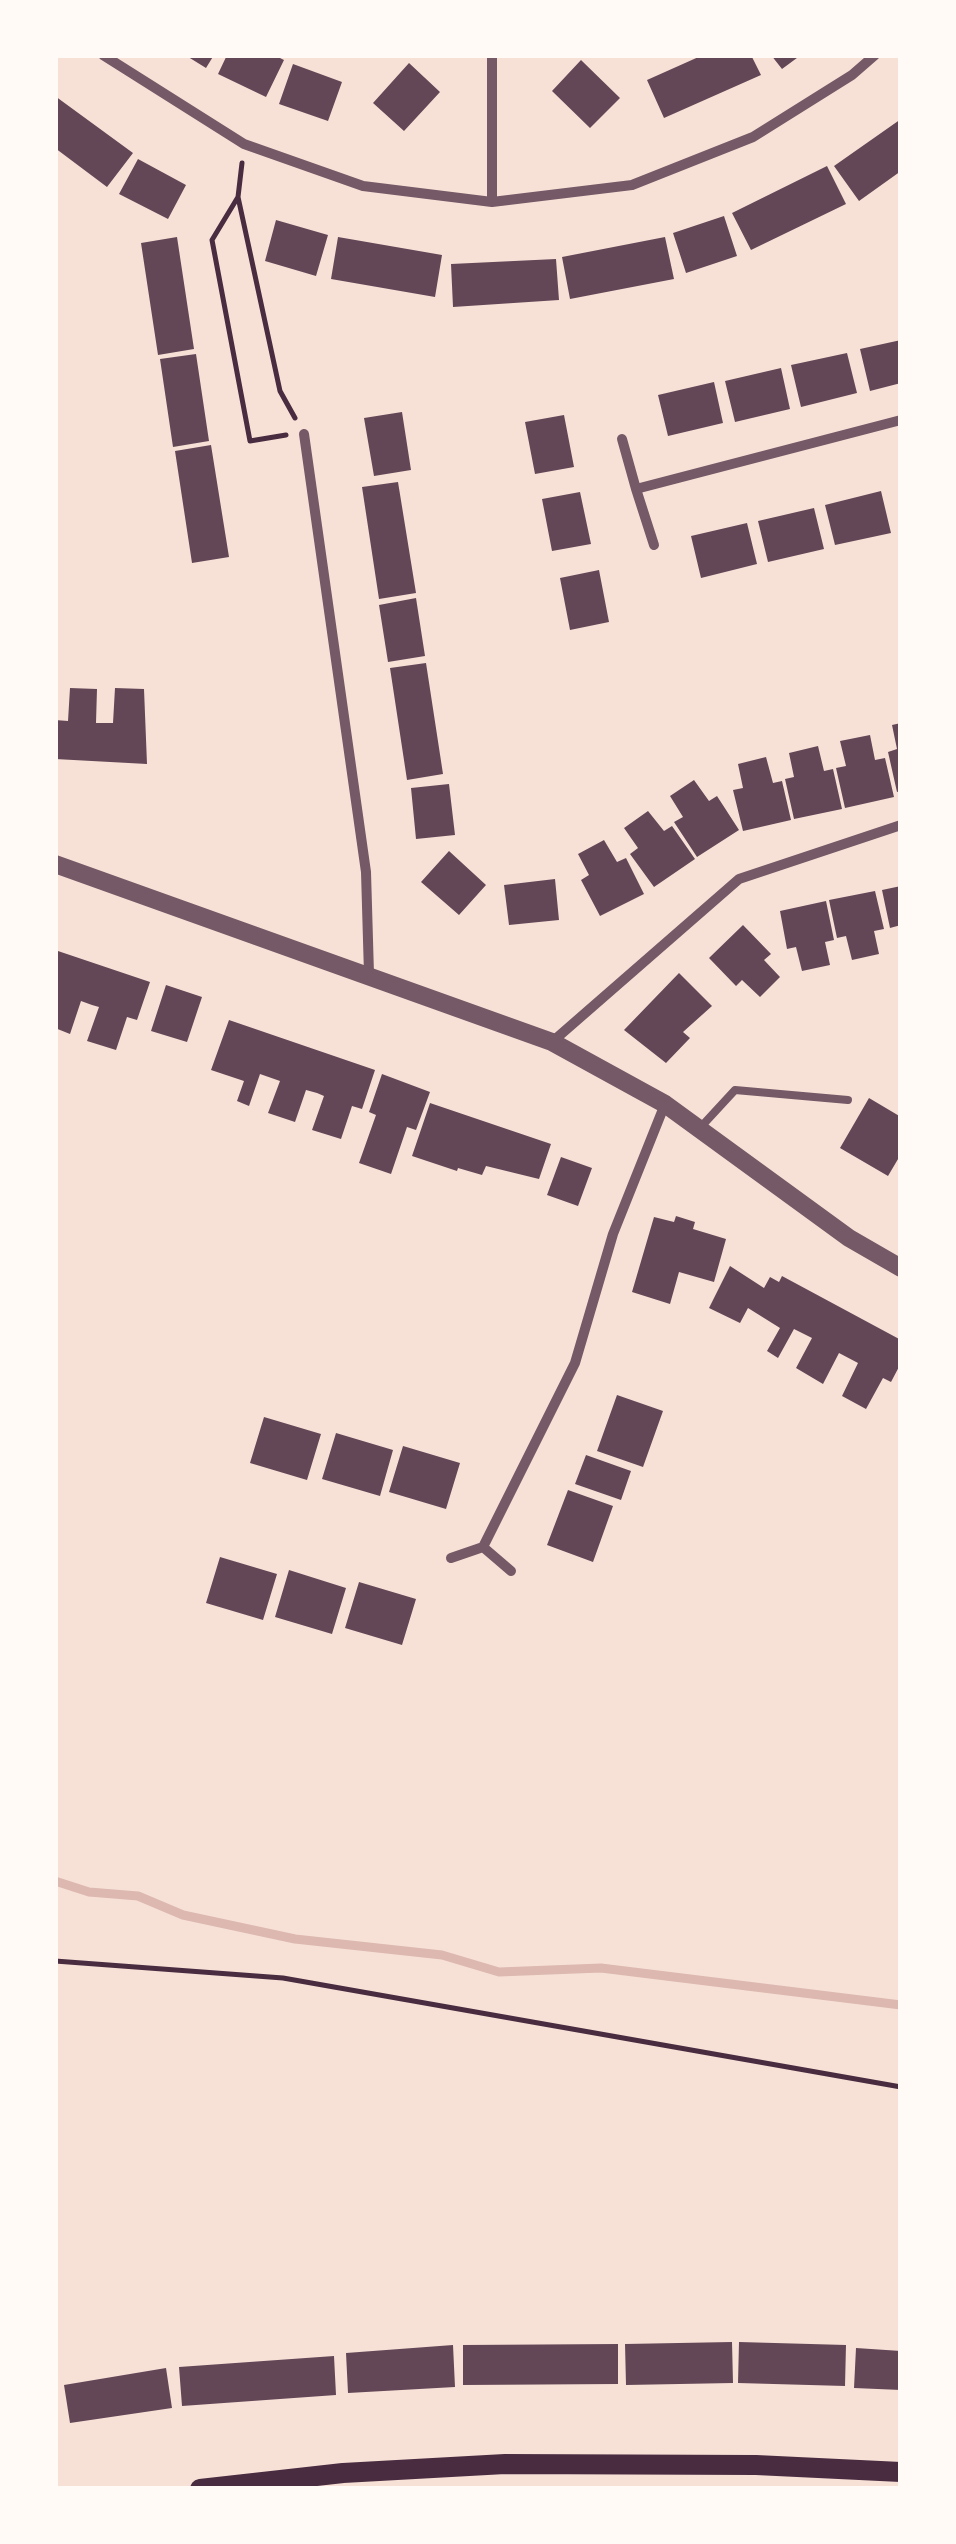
<!DOCTYPE html>
<html>
<head>
<meta charset="utf-8">
<style>
	body { margin:0 }
	#map { position:relative; width:956px; height:2544px; overflow:hidden; background:#f7e1d7; font-family:Roboto,sans-serif }
	canvas { display:block }
	.frame { position:absolute; inset:0; border:58px solid #fffaf5; pointer-events:none }
</style>
</head>
<body>
<div id="map">
<canvas width="956" height="2544"></canvas>
<div class="frame"></div>
</div>
<script>
const ctx = document.querySelector('canvas').getContext('2d');
ctx.lineJoin = 'round';
function shape(rows) {
  const path = new Path2D();
  for (const r of rows) {
    path.moveTo(r[0], r[1]);
    for (let i = 2; i < r.length; i += 2) path.lineTo(r[i], r[i + 1]);
  }
  return path;
}
function strokePath(path, color, width, dash) {
  ctx.strokeStyle = color;
  ctx.lineWidth = width;
  ctx.lineCap = dash ? 'butt' : 'round';
  ctx.setLineDash(dash || []);
  ctx.stroke(path);
}
function fillPath(path, color) {
  ctx.fillStyle = color;
  ctx.fill(path, 'evenodd');
}
strokePath(shape([
	[55,1881,89,1892,138,1896,183,1915,295,1939,442,1955,499,1972,601,1968,901,2005]
]), '#dcb8b0', 9);
fillPath(shape([
	[185,55,214,55,206,68],
	[227,55,274,55,284,60,266,97,218,74],
	[703,55,751,55,761,75,664,118,647,80],
	[771,55,801,55,782,69],
	[581,60,620,98,590,128,552,91],
	[409,63,440,92,404,131,373,103],
	[293,64,342,82,328,121,279,104],
	[55,96,133,153,107,187,55,148],
	[901,119,901,171,859,201,834,166],
	[138,159,186,185,168,219,119,194],
	[827,166,846,204,751,250,732,213],
	[724,216,737,256,686,273,673,233],
	[276,220,328,235,316,276,265,261],
	[177,237,194,349,158,355,141,243],
	[338,237,442,255,435,297,331,279],
	[665,237,674,279,570,299,562,257],
	[556,259,559,300,453,307,451,264],
	[901,340,901,383,870,391,860,349],
	[847,353,857,393,801,407,791,365],
	[196,354,209,441,173,447,160,359],
	[781,368,790,409,735,422,725,381],
	[714,382,723,423,668,436,658,395],
	[402,412,411,470,374,476,364,418],
	[564,415,574,467,535,474,525,422],
	[211,445,229,557,192,563,175,451],
	[398,482,416,593,379,599,362,487],
	[881,491,891,533,835,545,825,505],
	[580,492,591,544,552,551,542,499],
	[814,508,824,549,768,562,758,521],
	[747,523,757,564,701,578,691,536],
	[599,570,609,622,570,630,560,578],
	[416,598,425,656,388,662,379,605],
	[426,663,443,774,407,780,390,668],
	[70,688,97,689,96,723,113,723,115,688,144,689,147,764,55,759,55,720,68,721],
	[901,723,901,791,897,792,888,752,897,749,892,725],
	[870,735,875,760,885,758,894,797,845,808,836,768,846,766,840,741],
	[818,746,824,771,833,769,842,809,794,819,785,779,794,777,789,753],
	[766,757,773,783,782,781,791,820,743,831,733,790,743,788,738,764],
	[694,780,709,801,717,796,739,830,697,857,674,822,683,817,670,796],
	[449,784,455,835,416,839,411,788],
	[648,811,664,831,672,826,695,859,654,887,630,854,638,848,624,828],
	[604,840,617,862,626,858,644,894,600,916,581,880,589,875,578,854],
	[449,851,486,885,459,915,421,882],
	[555,879,559,920,509,925,504,885],
	[901,886,901,925,890,928,882,890],
	[875,891,884,929,874,931,879,954,852,960,846,936,837,938,829,900],
	[826,901,834,940,825,942,830,965,802,971,796,947,787,949,780,911],
	[743,925,771,954,764,960,780,977,760,997,742,980,736,986,709,958],
	[55,950,150,982,137,1020,127,1017,116,1050,87,1041,99,1007,92,1005,81,1001,70,1034,55,1028],
	[679,973,712,1006,683,1032,690,1038,666,1063,624,1030],
	[166,985,202,997,187,1042,151,1031],
	[229,1020,375,1070,362,1109,352,1106,341,1139,312,1130,324,1096,317,1093,306,1090,295,1122,268,1113,280,1081,260,1074,249,1106,237,1101,244,1081,211,1070],
	[382,1074,430,1092,416,1130,407,1127,391,1174,359,1163,376,1115,369,1112],
	[869,1098,901,1117,901,1154,888,1176,840,1148],
	[430,1103,551,1144,539,1179,486,1166,482,1175,458,1168,457,1171,412,1156],
	[561,1157,592,1168,578,1206,547,1195],
	[676,1216,695,1222,693,1229,726,1239,714,1282,679,1272,670,1304,632,1292,654,1217,674,1222],
	[730,1266,764,1288,770,1277,779,1282,782,1276,901,1340,901,1363,891,1382,883,1378,866,1409,842,1396,858,1363,839,1353,823,1384,796,1368,812,1338,794,1329,778,1358,767,1351,780,1328,748,1308,740,1323,709,1308],
	[617,1395,663,1411,643,1467,597,1451],
	[264,1417,321,1434,307,1480,250,1463],
	[336,1433,393,1450,380,1496,322,1479],
	[403,1446,460,1463,446,1509,389,1492],
	[586,1455,631,1471,621,1500,575,1484],
	[568,1490,613,1506,593,1562,547,1545],
	[220,1557,277,1574,263,1620,206,1603],
	[289,1570,346,1588,332,1634,275,1617],
	[359,1582,416,1599,402,1645,345,1628],
	[732,2342,733,2383,626,2385,625,2344],
	[739,2342,846,2345,845,2386,738,2383],
	[618,2344,618,2384,463,2385,463,2345],
	[453,2345,455,2387,348,2393,346,2353],
	[856,2348,901,2351,901,2390,854,2388],
	[334,2356,336,2395,182,2406,179,2367],
	[166,2368,172,2408,70,2423,64,2385]
]), '#644757');
strokePath(shape([
	[242,163,238,197,280,391,295,418],
	[238,197,212,240,250,441,286,435],
	[55,1961,283,1978,901,2087]
]), '#4a2c40', 5);
strokePath(shape([
	[699,1129,735,1090,848,1100]
]), '#755966', 8);
strokePath(shape([
	[103,55,244,144,363,186,492,202,632,185,753,137,852,75,875,55],
	[492,55,492,202],
	[304,434,366,872,369,974],
	[622,439,636,489,901,420],
	[636,489,654,545],
	[552,1042,739,879,901,825],
	[483,1547,511,1571],
	[451,1558,483,1547,575,1363,613,1234,665,1104]
]), '#755966', 10);
strokePath(shape([
	[55,864,552,1042,665,1104,849,1238,901,1268]
]), '#755966', 18);
strokePath(shape([
	[200,2489,343,2473,505,2464,756,2465,901,2472]
]), '#4a2c40', 20);
</script>
</body>
</html>
